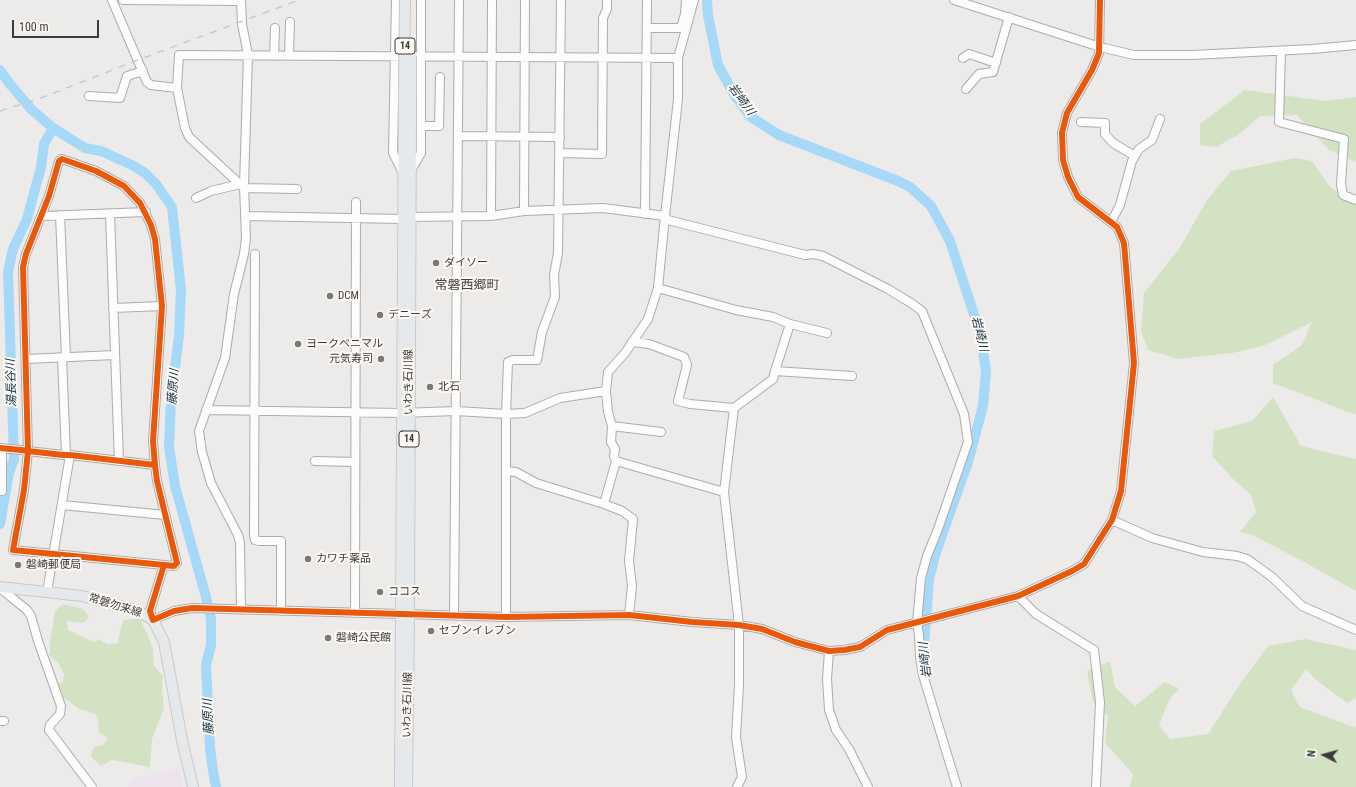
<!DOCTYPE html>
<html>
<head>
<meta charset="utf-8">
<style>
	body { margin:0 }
	#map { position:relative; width:1356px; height:787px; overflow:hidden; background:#edebe9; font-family:"Roboto Condensed",sans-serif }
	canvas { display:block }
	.north { position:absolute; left:1304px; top:735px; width:40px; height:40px; -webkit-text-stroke:3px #fcf9f4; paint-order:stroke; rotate:276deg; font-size:11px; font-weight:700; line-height:16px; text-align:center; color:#3d3b3a }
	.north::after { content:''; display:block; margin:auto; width:14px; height:18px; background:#3d3b3a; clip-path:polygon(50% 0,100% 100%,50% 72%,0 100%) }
	.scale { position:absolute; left:12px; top:20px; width:87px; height:18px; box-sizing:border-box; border:2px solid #3d3b3a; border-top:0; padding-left:5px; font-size:12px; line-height:14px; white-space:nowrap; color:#3d3b3a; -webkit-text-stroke:3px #fcf9f4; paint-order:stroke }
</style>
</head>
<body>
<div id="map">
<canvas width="1356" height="787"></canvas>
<div class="north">N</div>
<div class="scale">100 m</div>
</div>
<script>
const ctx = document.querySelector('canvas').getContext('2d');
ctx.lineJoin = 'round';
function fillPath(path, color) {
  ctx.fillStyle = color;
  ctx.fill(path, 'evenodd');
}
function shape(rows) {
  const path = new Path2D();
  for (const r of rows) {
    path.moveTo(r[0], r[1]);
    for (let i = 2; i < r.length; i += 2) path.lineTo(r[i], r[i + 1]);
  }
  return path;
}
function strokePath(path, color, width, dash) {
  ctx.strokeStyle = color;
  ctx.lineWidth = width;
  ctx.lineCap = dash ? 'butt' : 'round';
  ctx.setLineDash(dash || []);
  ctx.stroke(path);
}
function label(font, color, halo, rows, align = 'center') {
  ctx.font = font + ' "Roboto Condensed","Noto Sans JP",sans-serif';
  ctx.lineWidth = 4;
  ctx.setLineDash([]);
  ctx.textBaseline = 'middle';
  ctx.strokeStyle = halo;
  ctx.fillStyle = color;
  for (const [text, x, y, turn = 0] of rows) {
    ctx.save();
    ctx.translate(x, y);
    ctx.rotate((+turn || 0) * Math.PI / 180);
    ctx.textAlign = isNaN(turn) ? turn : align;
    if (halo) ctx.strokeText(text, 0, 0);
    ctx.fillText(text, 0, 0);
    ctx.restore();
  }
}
fillPath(shape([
	[179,769,183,787,128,787,129,784,139,777]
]), '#ede3ec');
fillPath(shape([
	[1245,90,1326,101,1356,97,1356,162,1329,150,1297,115,1260,116,1238,135,1216,147,1200,145,1200,124],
	[1295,158,1312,161,1331,188,1356,201,1356,415,1273,383,1273,365,1302,345,1312,322,1263,346,1232,353,1178,359,1148,350,1141,331,1144,293,1179,249,1207,200,1231,171],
	[1273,397,1301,446,1356,459,1356,591,1306,563,1252,535,1240,532,1256,512,1251,495,1233,479,1212,456,1214,431,1252,421],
	[63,604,83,609,89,616,84,623,67,621,68,630,94,642,98,639,108,644,118,643,120,631,124,620,140,618,153,648,154,666,163,676,162,691,164,708,152,739,150,767,112,760,101,766,91,757,92,750,96,746,103,745,108,738,99,733,98,720,95,714,79,709,67,700,57,696,57,685,63,682,64,674,59,664,50,656,50,642,55,611],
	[1305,639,1356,650,1356,698,1347,703,1315,679,1306,669,1291,690,1300,707,1356,728,1356,787,1130,787,1133,774,1105,743,1108,716,1093,702,1087,671,1110,661,1115,687,1135,706,1165,682,1179,689,1170,698,1159,725,1170,739,1208,734,1242,681,1268,646]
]), '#d4e2c4');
strokePath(shape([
	[707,0,708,15,718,65,735,96,751,117,779,135,898,181,910,187,931,206,950,241,981,336,986,372,983,406,968,462,936,552,929,579,923,659],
	[0,70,9,83,31,109,53,128,85,148,101,151,134,166,145,173,156,184,172,207,181,290,179,335,171,401,169,447,175,486,206,597,211,619,211,645,206,665,210,748,213,771,216,787],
	[0,524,9,473,14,459,8,272,13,249,27,219,41,167,44,144,53,128]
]), '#a6d8f8', 10);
const minor = shape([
	[112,0,147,82,151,85,177,88],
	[123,0,241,1],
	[396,0,393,153,403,173],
	[954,0,1100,47,1134,55,1192,55,1312,49,1356,45],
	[648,28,681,28,685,14,686,0],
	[1281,51,1279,122,1344,139,1341,184,1343,195,1356,200],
	[274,55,275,28],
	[289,55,290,22],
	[963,58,969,54,996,63],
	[966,89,979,74,993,72,1009,17],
	[89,96,120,98,127,76,143,71],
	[1081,122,1105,123,1105,134,1113,143,1135,156],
	[421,126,439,126,440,77],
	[458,136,560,137],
	[560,153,602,154,603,18,607,9,607,0],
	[410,172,421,153,421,0],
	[297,189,244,188,189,137,185,128,177,88,179,55,678,58],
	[196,198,211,191,240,184],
	[524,211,525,0],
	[110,214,119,461],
	[645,214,647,0],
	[60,215,66,357],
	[42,216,146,212],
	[245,216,402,219,410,217,491,216,524,211,603,208,665,216,678,99,678,58,694,0],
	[491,216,492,0],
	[1111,222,1120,205,1132,161,1139,149,1152,140,1160,119],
	[255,254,254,535,255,540,259,541,281,541,281,611],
	[658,288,736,310,773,317,790,324,827,333],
	[113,308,162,306],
	[790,324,775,371,852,376],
	[632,342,649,344,684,357,687,365,678,401,690,404,734,408],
	[62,357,66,455],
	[26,359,115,355],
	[206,410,402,413,456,411,506,414,508,362,513,360,537,360,542,332,555,297,554,275,558,253,561,0],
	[661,432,612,426,608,412,606,391,608,372,625,353,648,319,658,288,665,216,668,220,805,255,813,254,823,256,888,289,911,303,922,311,964,414,968,442,938,529,927,556,921,578,917,623,919,635,920,658,923,675,957,787],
	[0,448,21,450,28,451,63,455,70,455,155,465,157,481,177,563,174,566,164,565,13,550,24,490,28,451,23,267,26,254,49,196,59,161,62,159,96,171,124,186,140,203,151,225,155,239,162,306,153,441,155,465],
	[0,450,2,453,2,491],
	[315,461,355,462],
	[616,461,724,492],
	[506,471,516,472,536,483,604,504,616,461,614,456,615,449,611,442,612,426],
	[604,504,622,511,633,519,629,561,632,586,629,615],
	[62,505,165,515],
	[1112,520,1152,538,1203,552,1237,556,1247,559,1272,577,1302,606,1356,630],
	[164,565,150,611,153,620,174,611,192,608,506,617,629,615,692,622,739,625,762,629,795,642,829,651,844,650,860,647,887,630,1018,596,1072,571,1084,564,1112,520,1121,491,1134,363,1124,243,1117,227,1078,197,1068,177,1063,160,1062,133,1067,113,1092,70,1099,53,1100,0],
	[0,588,27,610,31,616,38,641,61,706,60,714,50,725,49,730,92,787],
	[47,592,70,455],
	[1018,596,1036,614,1094,650,1100,702,1096,787],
	[241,610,240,543,238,535,211,483,202,452,199,431,225,358,234,294,244,254,246,238,244,186,248,55,242,24,241,0],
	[355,613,356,202],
	[454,615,459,0],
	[506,617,506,414,525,413,560,398,606,391],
	[829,651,827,679,829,710,836,730,849,749,868,787],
	[0,721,4,721],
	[737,787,742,777,736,737,739,685,739,625,724,492,734,408,773,379,775,371]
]);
const major = shape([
	[0,587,82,596,138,611,153,620,164,642,182,740,193,787],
	[400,787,404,92],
	[407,787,409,614,411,92]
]);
strokePath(minor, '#aeacaa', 10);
strokePath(major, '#cac9c8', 12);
strokePath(minor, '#fcfcfc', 8);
strokePath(major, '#e6e9ec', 10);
strokePath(shape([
	[0,111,41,98,138,60,299,0]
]), '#c9c9c8', 1.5, [7, 7]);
const majorBridge = shape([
	[411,56,411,92],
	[404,92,405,0]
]);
strokePath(majorBridge, '#cac9c8', 12, []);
strokePath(majorBridge, '#e6e9ec', 10);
strokePath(shape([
	[0,448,21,450,28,451,63,455,70,455,155,465,157,481,177,563,174,566,164,565,13,550,24,490,28,451,23,267,26,254,49,196,59,161,62,159,96,171,124,186,140,203,151,225,155,239,162,306,153,441,155,465],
	[164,565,150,611,153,620,174,611,192,608,506,617,629,615,692,622,739,625,762,629,795,642,829,651,844,650,860,647,887,630,1018,596,1072,571,1084,564,1112,520,1121,491,1134,363,1124,243,1117,227,1078,197,1068,177,1063,160,1062,133,1067,113,1092,70,1099,53,1100,0]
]), '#e8590c', 6);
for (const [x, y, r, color] of [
	[436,263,4,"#7b7977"],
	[330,296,4,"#7b7977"],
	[380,315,4,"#7b7977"],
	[298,344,4,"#7b7977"],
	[381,359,4,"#7b7977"],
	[430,387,4,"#7b7977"],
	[308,559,4,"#7b7977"],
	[18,565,4,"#7b7977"],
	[380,592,4,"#7b7977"],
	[431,631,4,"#7b7977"],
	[328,638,4,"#7b7977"]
]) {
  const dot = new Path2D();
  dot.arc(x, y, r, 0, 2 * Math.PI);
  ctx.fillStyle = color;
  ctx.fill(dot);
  strokePath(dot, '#fcf9f4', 1.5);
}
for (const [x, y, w] of [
	[405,46,20],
	[409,439,20]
]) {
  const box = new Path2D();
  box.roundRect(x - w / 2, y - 8, w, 16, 3);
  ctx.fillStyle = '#fcf9f4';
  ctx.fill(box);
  strokePath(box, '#3d3b3a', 1);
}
label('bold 10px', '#3d3b3a', null, [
	["14",405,46],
	["14",409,439]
]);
label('11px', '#3d3b3a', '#fcf9f4', [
	["ダイソー",444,263],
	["DCM",338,296],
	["デニーズ",388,315],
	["ヨークベニマル",306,344],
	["元気寿司",373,359,"right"],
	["北石",438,387],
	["カワチ薬品",316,559],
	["磐崎郵便局",26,565],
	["ココス",388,592],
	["セブンイレブン",439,631],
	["磐崎公民館",336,638]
], 'left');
label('11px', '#3d3b3a', '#fcf9f4', [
	["いわき石川線",409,382,-90],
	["常磐勿来線",115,606,17],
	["いわき石川線",408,705,-89]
]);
label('italic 12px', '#123346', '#fcf9f4', [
	["岩崎川",741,100,54],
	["岩崎川",979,334,76],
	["湯長谷川",12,383,-92],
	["藤原川",174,387,-86],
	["岩崎川",926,660,-96],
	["藤原川",209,717,-93]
]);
label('13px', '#464340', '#fcf9f4', [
	["常磐西郷町",467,286]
]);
</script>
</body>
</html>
